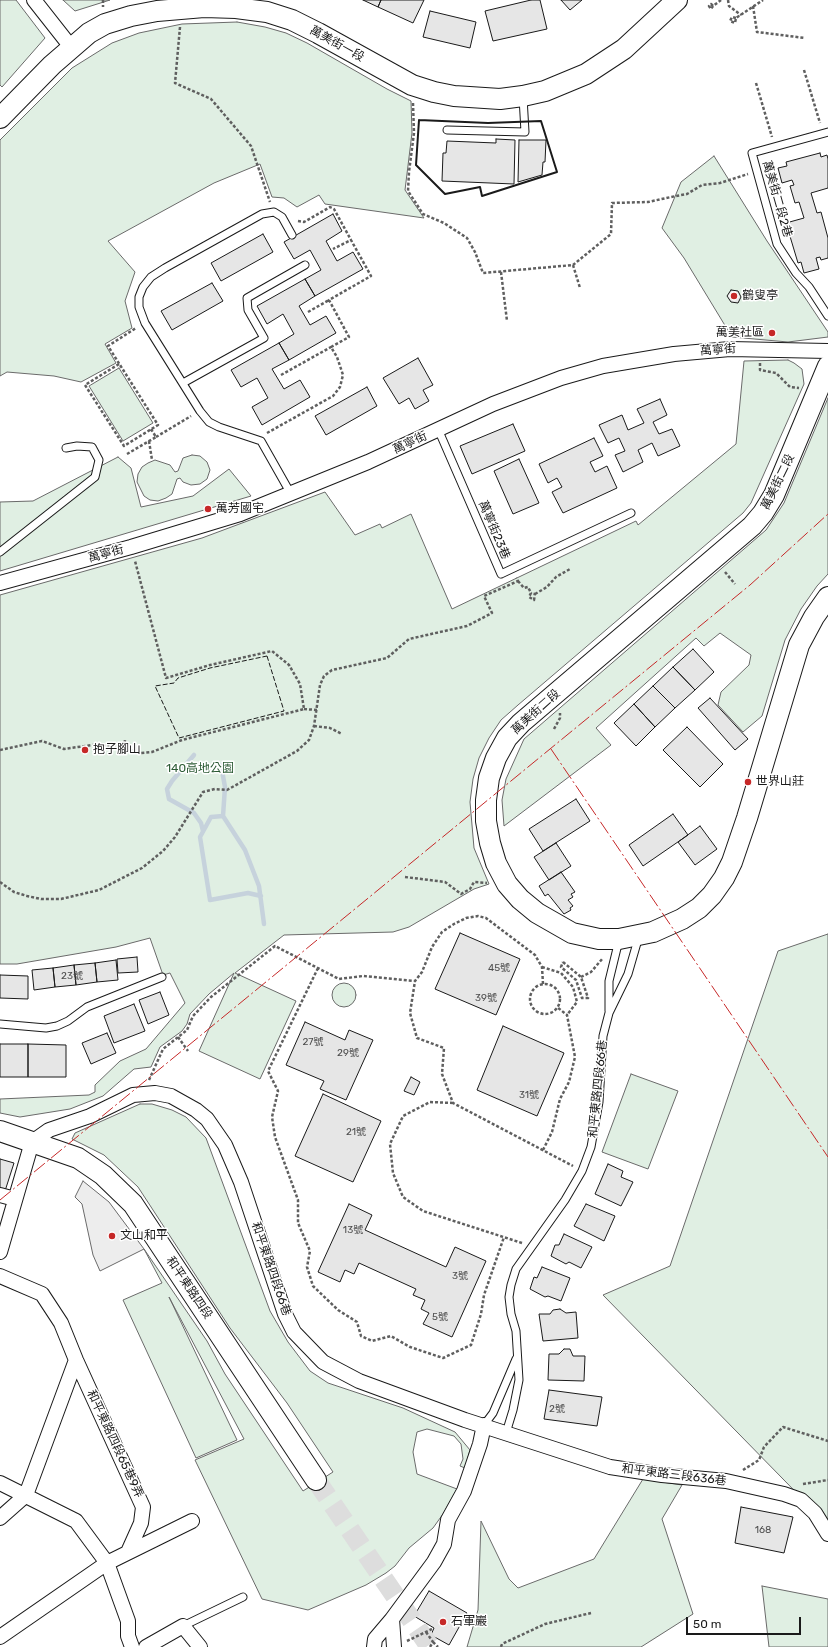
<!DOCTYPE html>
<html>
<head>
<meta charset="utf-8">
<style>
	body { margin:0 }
	#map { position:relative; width:828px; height:1647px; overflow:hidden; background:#fff; font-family:Rubik,sans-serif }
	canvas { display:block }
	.scale { position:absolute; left:686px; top:1617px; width:115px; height:18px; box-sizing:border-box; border:2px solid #1a1a1a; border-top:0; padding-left:5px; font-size:12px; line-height:14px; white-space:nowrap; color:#1a1a1a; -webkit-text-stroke:3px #fff; paint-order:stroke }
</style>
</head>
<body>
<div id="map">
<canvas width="828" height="1647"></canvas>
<div class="scale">50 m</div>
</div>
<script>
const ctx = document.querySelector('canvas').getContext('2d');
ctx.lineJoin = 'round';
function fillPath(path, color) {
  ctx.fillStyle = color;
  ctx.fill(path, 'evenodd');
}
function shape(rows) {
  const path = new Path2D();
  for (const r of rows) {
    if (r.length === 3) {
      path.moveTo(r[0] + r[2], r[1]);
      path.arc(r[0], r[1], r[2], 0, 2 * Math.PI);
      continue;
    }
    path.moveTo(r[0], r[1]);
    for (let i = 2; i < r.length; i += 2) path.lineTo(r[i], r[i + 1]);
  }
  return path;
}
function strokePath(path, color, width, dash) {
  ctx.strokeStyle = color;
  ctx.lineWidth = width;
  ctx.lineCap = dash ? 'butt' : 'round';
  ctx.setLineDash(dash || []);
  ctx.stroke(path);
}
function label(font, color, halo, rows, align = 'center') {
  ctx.font = font + ' Rubik,"Noto Sans TC",sans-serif';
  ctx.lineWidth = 3;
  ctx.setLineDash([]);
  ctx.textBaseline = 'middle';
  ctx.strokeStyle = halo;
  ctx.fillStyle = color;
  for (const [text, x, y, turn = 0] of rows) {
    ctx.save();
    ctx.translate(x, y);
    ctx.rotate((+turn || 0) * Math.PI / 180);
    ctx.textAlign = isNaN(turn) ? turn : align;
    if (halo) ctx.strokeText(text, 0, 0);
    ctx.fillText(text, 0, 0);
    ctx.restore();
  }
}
const green = shape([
	[0,0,16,0,45,38,2,87,0,85,0,0],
	[63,0,110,0,75,11,63,0],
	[237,22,265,27,286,33,307,43,387,89,411,101,412,133,405,190,424,218,325,204,319,195,297,207,284,198,272,197,260,164,214,183,108,241,135,272,125,301,132,328,105,344,116,363,81,382,54,376,7,372,0,376,0,140,72,68,112,43,139,33,182,24,237,22],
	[714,156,767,241,828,332,828,337,788,342,732,337,684,258,662,228,681,182,714,156],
	[788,360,794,363,802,369,804,384,751,503,743,513,518,705,501,720,489,738,479,758,473,779,470,802,474,848,489,884,474,889,409,927,393,932,284,935,235,973,296,1001,260,1079,199,1051,234,973,209,994,190,1014,187,1024,182,1031,160,1047,151,1067,134,1069,103,1096,70,1109,20,1117,0,1113,0,1099,89,1095,95,1092,95,1085,120,1061,146,1049,185,1003,170,973,163,975,150,938,116,947,17,964,0,964,0,595,202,538,325,492,355,535,380,524,382,528,411,514,452,609,636,521,638,525,736,444,744,361,788,360],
	[119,368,153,423,123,441,89,386,119,368],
	[828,398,828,574,817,586,801,609,785,640,762,716,743,732,718,705,721,692,749,665,751,655,720,633,704,646,696,638,596,728,611,745,504,826,502,800,506,779,524,739,766,530,784,503,828,398],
	[192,455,200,456,207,462,210,470,207,479,200,484,191,485,183,482,180,478,177,479,172,494,166,498,158,501,150,500,144,496,137,482,138,474,142,467,148,463,155,460,170,465,175,472,178,471,183,458,192,455],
	[118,457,131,468,141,507,193,496,229,469,251,496,0,571,0,502,33,501,118,457],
	[828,934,828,1525,603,1295,670,1266,778,951,828,934],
	[344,995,12],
	[631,1074,678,1091,648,1169,602,1152,631,1074],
	[140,1104,152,1104,172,1110,186,1117,206,1138,270,1311,288,1342,310,1371,328,1383,403,1408,455,1432,470,1450,465,1468,460,1466,463,1459,461,1444,454,1436,427,1429,417,1432,413,1452,417,1474,457,1489,443,1514,433,1528,409,1548,395,1566,386,1573,366,1585,308,1610,262,1599,195,1460,244,1439,169,1297,237,1440,196,1458,123,1300,162,1283,144,1249,207,1341,225,1374,303,1491,333,1472,287,1403,230,1328,138,1187,104,1155,72,1139,75,1133,140,1104],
	[643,1479,682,1485,662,1519,693,1614,641,1647,467,1647,478,1610,481,1521,509,1579,518,1588,594,1559,643,1479],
	[762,1586,828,1599,828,1647,769,1647,762,1586]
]);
fillPath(green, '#e0efe3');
strokePath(green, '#6a6a6a', 1);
const parking = shape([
	[83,1181,109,1202,144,1249,100,1271,93,1255,82,1204,75,1197,83,1181]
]);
fillPath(parking, '#ededed');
strokePath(parking, '#6a6a6a', 1);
strokePath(shape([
	[194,755,172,781,167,789,169,799,194,813,201,823,203,831],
	[221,765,225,787,223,816],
	[261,896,248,893,210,900,200,837,211,817,223,816,245,850,259,886,264,924]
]), '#c6d2dc', 4.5);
const building = shape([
	[363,0,381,0,378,7,363,0],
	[381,0,424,0,413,23,378,7,381,0],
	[531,0,540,0,547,29,493,41,485,11,531,0],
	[561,0,582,0,570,10,561,0],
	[430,11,476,22,470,48,423,37,430,11],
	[496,139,515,140,514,184,442,181,443,153,446,153,447,141,496,143,496,139],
	[519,140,546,140,545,162,543,162,542,175,518,182,519,140],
	[820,153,821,157,827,155,828,159,828,188,811,193,817,213,821,212,828,238,828,258,821,260,820,257,816,258,819,269,804,273,801,262,798,263,786,223,804,218,799,202,795,203,790,186,794,185,792,180,782,183,778,168,787,166,786,162,820,153],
	[333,214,342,231,326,241,337,261,353,252,363,269,315,296,305,279,321,270,310,250,294,259,284,242,333,214],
	[263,234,273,252,221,281,211,263,263,234],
	[305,279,315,296,299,306,310,325,326,316,336,333,289,360,279,343,294,334,283,314,267,324,257,306,305,279],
	[212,283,223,301,172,330,161,311,212,283],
	[731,290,738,291,741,297,738,303,731,302,727,296,731,290],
	[279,343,289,360,272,369,284,389,300,380,310,397,262,425,252,407,268,398,257,378,241,387,231,370,279,343],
	[418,358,433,385,423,390,429,401,415,409,409,398,399,404,383,378,418,358],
	[367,387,377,406,326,435,315,416,367,387],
	[660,399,667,415,653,422,659,434,672,429,680,446,658,456,652,443,638,450,643,462,623,472,615,455,625,451,619,438,608,443,599,425,622,415,628,430,644,423,637,409,660,399],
	[513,424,525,451,472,474,460,446,513,424],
	[594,438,603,456,590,462,595,472,607,466,617,488,563,513,552,492,562,487,557,478,548,483,539,464,594,438],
	[519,459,539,503,513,514,494,471,519,459],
	[693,649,714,672,695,690,673,667,693,649],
	[673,667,695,690,675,708,653,686,673,667],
	[653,686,675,708,655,727,634,704,653,686],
	[710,698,748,739,735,750,698,708,710,698],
	[634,704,655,727,636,746,614,723,634,704],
	[687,727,723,764,700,787,663,750,687,727],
	[576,799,590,821,543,851,529,829,576,799],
	[673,814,688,835,643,866,629,845,673,814],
	[700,826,717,849,695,865,678,842,700,826],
	[556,843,571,866,549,880,534,857,556,843],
	[561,872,575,892,571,894,573,897,568,900,573,906,570,908,571,910,564,914,548,894,545,896,539,886,561,872],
	[460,933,520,959,496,1015,435,989,460,933],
	[137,957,138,972,118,973,117,959,137,957],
	[116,960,118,980,97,982,95,963,116,960],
	[95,963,97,982,76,985,74,965,95,963],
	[74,965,76,985,55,987,53,968,74,965],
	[53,968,55,987,34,990,32,970,53,968],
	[0,975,28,976,28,999,0,998,0,975],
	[160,992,169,1015,148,1024,139,1000,160,992],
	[134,1004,145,1031,114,1043,104,1016,134,1004],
	[305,1022,345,1040,349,1030,373,1040,346,1100,320,1089,324,1081,286,1065,305,1022],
	[503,1026,564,1053,537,1116,477,1090,503,1026],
	[107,1033,116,1053,91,1064,82,1043,107,1033],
	[0,1044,28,1044,28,1077,0,1077,0,1044],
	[28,1044,66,1045,66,1077,28,1077,28,1044],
	[411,1077,420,1082,414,1095,404,1091,411,1077],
	[323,1094,381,1121,353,1182,295,1156,323,1094],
	[0,1159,14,1163,5,1191,0,1190,0,1159],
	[608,1164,623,1171,621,1177,633,1182,621,1206,595,1194,608,1164],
	[349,1204,372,1215,365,1230,446,1267,455,1247,486,1261,452,1337,423,1324,429,1313,421,1309,425,1300,413,1295,416,1289,359,1263,354,1274,345,1270,340,1282,318,1272,349,1204],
	[586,1204,615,1216,604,1241,574,1226,586,1204],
	[564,1234,592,1247,581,1268,569,1262,566,1264,551,1256,555,1245,559,1245,564,1234],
	[542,1267,570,1278,561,1301,548,1296,545,1297,530,1289,534,1277,537,1278,542,1267],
	[560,1309,566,1313,576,1312,578,1338,543,1341,539,1314,550,1314,553,1310,560,1309],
	[564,1349,570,1349,573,1356,585,1356,584,1381,548,1380,549,1354,559,1354,564,1349],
	[549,1390,602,1397,597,1426,544,1419,549,1390],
	[741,1507,793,1517,784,1553,735,1543,741,1507],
	[429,1591,467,1613,449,1645,431,1635,434,1628,414,1616,429,1591]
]);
fillPath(building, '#e6e6e6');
strokePath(building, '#1a1a1a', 1);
strokePath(shape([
	[316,1480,430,1647]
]), '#ddd', 20, [20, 10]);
const lane = shape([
	[447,130,525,132,523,97],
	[828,132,752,153,777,244,796,273,809,287,828,316],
	[183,383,264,338,248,310,247,298,305,265],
	[438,429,501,574,631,513],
	[291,494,261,441,219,427,209,422,200,411,145,323,139,307,139,297,143,287,151,277,165,268,262,214,274,212,282,217,292,235],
	[0,552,95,477,99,460,92,447,77,446,66,448],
	[609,1011,609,981,619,940],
	[0,1024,46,1028,57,1026,68,1021,87,1007,162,977],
	[484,1425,493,1413,516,1359],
	[506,1433,513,1410,519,1380,516,1331,511,1314,509,1297,511,1285,516,1269,565,1200,582,1171,591,1147,599,1102,603,1036,609,1013,628,974,639,936],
	[183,1626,243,1597]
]);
const street = shape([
	[34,0,71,47],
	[0,583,131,547,240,514,368,462,493,404,561,378,603,366,674,354,730,349,828,351],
	[0,1195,15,1199],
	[0,1252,32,1142,49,1130,90,1116,133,1095,155,1093,171,1096,196,1110,207,1119,225,1145,241,1182,285,1314,294,1332,323,1362,359,1381,465,1420,610,1467,662,1475,726,1481,784,1494,801,1500,815,1513,828,1534],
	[0,1276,42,1294,61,1323,76,1360,143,1507,141,1523,128,1552],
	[0,1483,76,1521,107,1563,128,1621,128,1636,132,1647],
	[0,1518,26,1495,76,1360],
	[0,1637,107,1563,192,1521],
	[146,1647,183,1626,200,1647],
	[374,1647,375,1639,392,1619],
	[394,1647,392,1619,434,1562,444,1544,448,1520,464,1491,480,1444,484,1425]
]);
const secondary = shape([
	[0,118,52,65,89,33,105,24,131,16,157,11,204,7,236,8,267,12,292,20,318,33,412,85,434,92,454,96,500,99,523,96,545,91,586,74,624,49,677,0],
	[828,366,774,495,763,513,752,526,521,723,507,738,496,758,489,778,486,800,486,821,490,843,496,863,507,884,520,899,537,913,572,933,599,939,619,939,653,932,682,919,699,908,712,895,724,878,732,862,747,818,799,645,814,617,828,597],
	[0,1131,78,1158,103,1175,133,1204,316,1480]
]);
strokePath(lane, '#1a1a1a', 9);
strokePath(street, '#1a1a1a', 16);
strokePath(secondary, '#1a1a1a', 22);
strokePath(shape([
	[103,0,103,7],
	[728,0,729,6,741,15],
	[713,6,711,4,709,6,711,9,713,6,721,0],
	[753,6,757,32,805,38],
	[736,18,732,17,730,21,735,23,736,18,763,0],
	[180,27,175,83,211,99,251,146,270,202],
	[804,70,820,123],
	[756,83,772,137],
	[413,103,414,133,409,172,408,191,423,214,444,223,467,238,475,252,483,273,573,265,611,234,612,203,648,202,671,197,687,194,702,185,720,183,748,174],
	[298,221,304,222,330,207,334,209,351,240],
	[573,265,580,288],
	[501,272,507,321],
	[308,312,329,300],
	[760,363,760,370,776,373,790,387,799,388],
	[119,364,85,385,124,446,158,425,108,346,136,328],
	[281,375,331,347],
	[267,433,333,396,340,387,343,375,337,357,331,347,349,337,329,300,371,276,351,240,333,249],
	[156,437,191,416],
	[149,441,152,460],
	[127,454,156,437,151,429],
	[725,572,735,584],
	[518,581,524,588,528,587,531,593,529,597,534,600,535,594,531,593],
	[535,594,547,587,556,577,570,569],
	[304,709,317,710],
	[314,726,330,728,342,734],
	[554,729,560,718,560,713],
	[124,748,125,740],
	[0,750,42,741,64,749,92,745,117,746,141,753,152,752,182,740,304,709,300,684,289,665,272,651,210,665,166,678,135,561],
	[405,877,445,882,461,894,470,889,474,882,487,883],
	[0,882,14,892,27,896,41,899,61,899,99,890,142,868,163,851,175,837,203,792,215,789,227,790,297,751,309,740,314,726,320,685,324,676,332,670,387,658,409,639,467,626,492,613,484,596,518,581,516,578],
	[563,962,581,977,588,998,582,998,576,980,561,967,563,962],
	[542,967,561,973,573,987,577,1002,567,1015],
	[318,968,268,1071,278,1091,272,1117,275,1137,298,1200,298,1223,310,1251,307,1267,313,1286,338,1310,357,1322,361,1336,372,1341,391,1336,410,1347,443,1358,471,1345,481,1314,484,1295,504,1237],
	[581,977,591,972,603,958],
	[543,984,542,967,535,955,486,918,478,916,466,918,454,924,442,932,432,947,422,972,415,981,410,1013,417,1038,444,1048,442,1074,453,1103,573,1166],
	[545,999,15],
	[178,1037,188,1051],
	[149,1080,163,1049,187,1030,193,1016,211,997,275,946,339,979,363,976,415,981],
	[453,1103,430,1102,403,1116,390,1144,393,1173,403,1197,423,1211,522,1243],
	[543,1150,552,1132,560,1099,569,1082,575,1057,567,1015,557,1007],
	[743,1470,759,1460,764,1447,783,1427,828,1441],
	[803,1484,828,1480],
	[426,1632,433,1642,430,1647],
	[407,1641,432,1629],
	[433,1642,438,1647],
	[501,1647,502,1644,545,1624,591,1613]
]), '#5f5f5f', 2.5, [3, 2]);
strokePath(lane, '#fff', 7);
strokePath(street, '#fff', 14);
strokePath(secondary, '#fff', 20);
strokePath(shape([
	[267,656,284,711,179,738,155,686,174,683,178,678,210,668,267,656]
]), '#1a1a1a', 1, [5, 2]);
strokePath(shape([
	[419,120,488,123,541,121,557,172,482,196,480,187,445,194,416,165,419,120]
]), '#1a1a1a', 2);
strokePath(shape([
	[551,749,828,1157],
	[0,1200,750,585,828,514]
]), '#c62828', 1, [14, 3, 2, 3]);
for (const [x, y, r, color] of [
	[734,296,4,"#c62828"],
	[772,333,4,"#c62828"],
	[208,509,4,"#c62828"],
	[85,750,4,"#c62828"],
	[748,782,4,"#c62828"],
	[112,1236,4,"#c62828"],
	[443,1622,4,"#c62828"]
]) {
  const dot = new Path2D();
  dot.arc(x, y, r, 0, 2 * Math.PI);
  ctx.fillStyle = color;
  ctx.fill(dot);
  strokePath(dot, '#fff', 1.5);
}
label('10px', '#4d4d4d', null, [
	["45號",499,968],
	["23號",72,976],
	["39號",486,998],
	["27號",313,1042],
	["29號",348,1053],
	["31號",529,1095],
	["21號",356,1132],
	["13號",353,1230],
	["3號",460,1276],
	["5號",440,1317],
	["2號",557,1409],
	["168",763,1530]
]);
label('12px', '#1a1a1a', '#fff', [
	["萬美街一段",337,44,29],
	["萬美街二段2巷",777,199,74],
	["萬寧街",718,350,-4],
	["萬寧街",410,443,-25],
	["萬美街二段",778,482,-64],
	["萬寧街23巷",494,530,67],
	["萬寧街",106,554,-15],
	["萬美街二段",536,712,-42],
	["和平東路四段66巷",598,1089,-84],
	["和平東路四段66巷",271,1269,71],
	["和平東路四段",189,1288,56],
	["和平東路四段65巷9弄",115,1444,65],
	["和平東路三段636巷",674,1475,7]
]);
label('12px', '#1a1a1a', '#fff', [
	["鶴叟亭",742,296],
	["萬美社區",764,333,"right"],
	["萬芳國宅",216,509],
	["抱子腳山",93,750],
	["世界山莊",756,782],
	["文山和平",120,1236],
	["石軍巖",451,1622]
], 'left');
label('12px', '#2b5a34', '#fff', [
	["140高地公園",200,769]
]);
</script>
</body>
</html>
